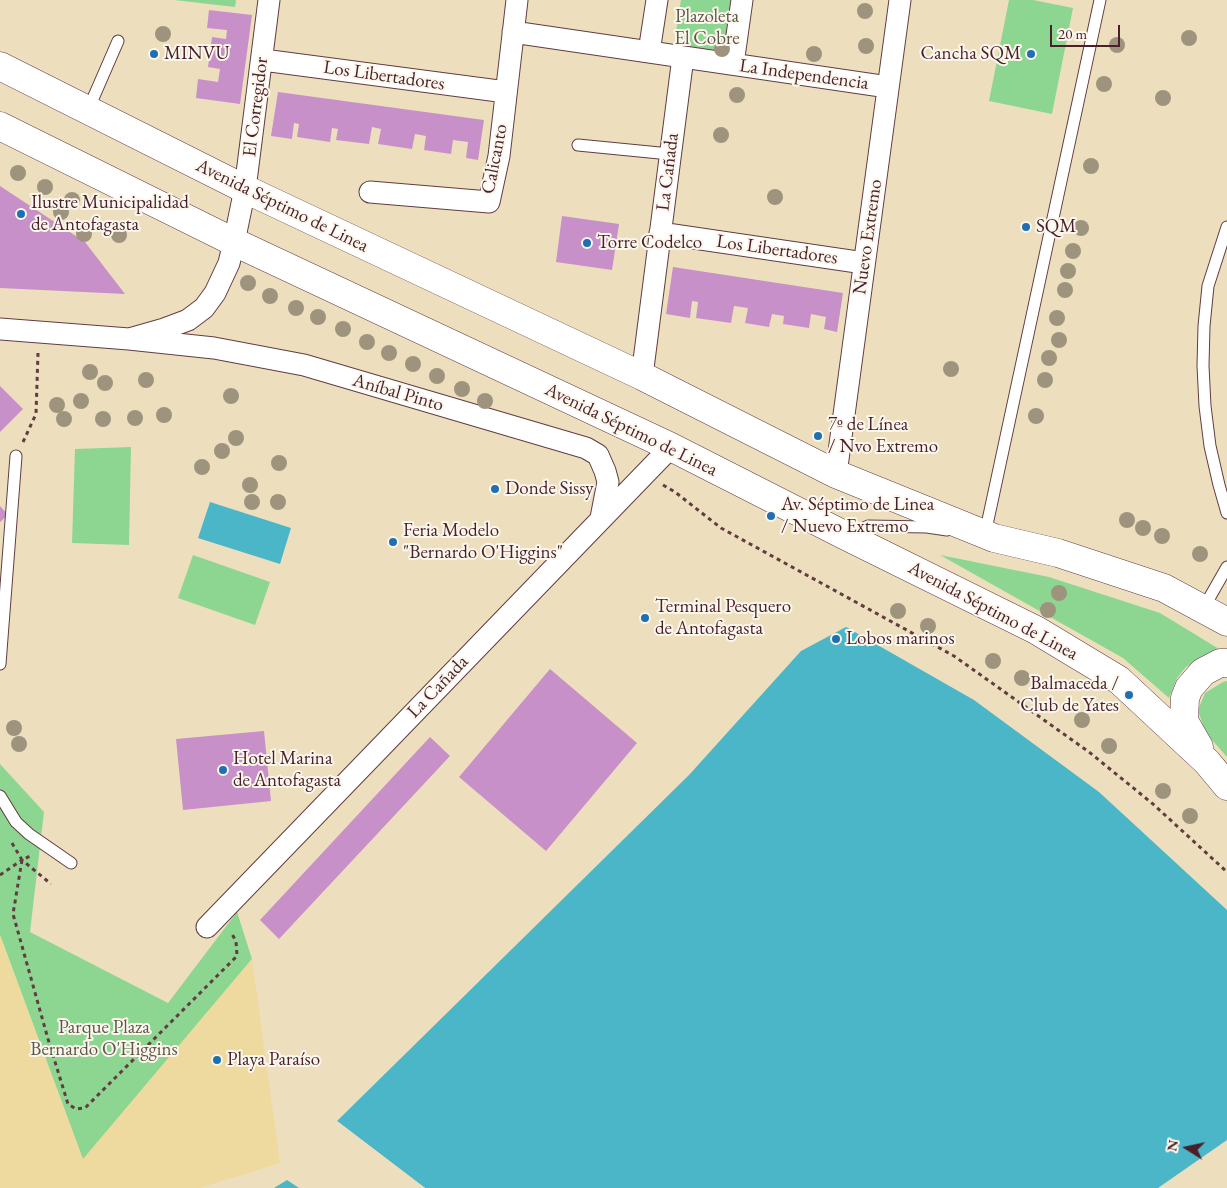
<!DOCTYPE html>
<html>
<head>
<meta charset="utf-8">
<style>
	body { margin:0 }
	#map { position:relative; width:1227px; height:1188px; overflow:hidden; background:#eddfbe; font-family:"EB Garamond",serif }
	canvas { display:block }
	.north { position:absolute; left:1162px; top:1123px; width:50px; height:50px; -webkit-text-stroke:4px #fbf7ec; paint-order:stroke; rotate:280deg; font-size:14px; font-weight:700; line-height:20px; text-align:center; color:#4a1f2b }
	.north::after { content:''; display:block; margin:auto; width:18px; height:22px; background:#4a1f2b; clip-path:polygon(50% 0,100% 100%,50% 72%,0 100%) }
	.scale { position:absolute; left:1050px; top:25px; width:70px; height:22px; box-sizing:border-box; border:2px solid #4a1f2b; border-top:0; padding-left:6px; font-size:15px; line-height:18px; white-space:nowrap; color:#4a1f2b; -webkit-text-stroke:4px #fbf7ec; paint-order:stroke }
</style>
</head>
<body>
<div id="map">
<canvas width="1227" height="1188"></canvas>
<div class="north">N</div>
<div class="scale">20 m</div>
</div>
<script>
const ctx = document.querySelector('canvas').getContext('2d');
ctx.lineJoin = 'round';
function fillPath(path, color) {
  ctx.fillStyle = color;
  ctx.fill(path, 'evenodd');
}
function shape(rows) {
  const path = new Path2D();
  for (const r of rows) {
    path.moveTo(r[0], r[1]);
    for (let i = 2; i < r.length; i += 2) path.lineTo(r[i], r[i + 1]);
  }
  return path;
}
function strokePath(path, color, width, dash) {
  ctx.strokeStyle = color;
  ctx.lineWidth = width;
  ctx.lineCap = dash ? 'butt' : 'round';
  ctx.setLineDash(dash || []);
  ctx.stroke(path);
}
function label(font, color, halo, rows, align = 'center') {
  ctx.font = font + ' "EB Garamond",serif';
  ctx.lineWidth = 4;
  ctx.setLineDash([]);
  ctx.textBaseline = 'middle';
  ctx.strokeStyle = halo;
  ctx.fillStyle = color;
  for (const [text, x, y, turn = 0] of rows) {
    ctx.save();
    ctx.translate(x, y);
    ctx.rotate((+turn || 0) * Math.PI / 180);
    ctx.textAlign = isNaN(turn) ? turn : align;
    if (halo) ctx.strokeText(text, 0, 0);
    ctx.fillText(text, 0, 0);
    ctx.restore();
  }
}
fillPath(shape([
	[174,0,236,0,235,7],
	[681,0,740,0,728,52,717,57,691,53,681,44,676,32],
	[1009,0,1033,0,1073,8,1052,114,989,101],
	[131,447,129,545,72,543,75,449],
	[193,555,270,582,255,625,178,598],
	[940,555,1049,577,1160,613,1224,652,1200,659,1186,667,1177,678,1169,698,1123,658],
	[1227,681,1227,757,1205,732,1198,710,1205,693,1223,682],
	[0,764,44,812,30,932,168,1003,237,912,252,959,83,1160,0,935]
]), '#8dd691');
fillPath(shape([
	[0,935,83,1159,252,959,280,1163,200,1188,0,1188]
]), '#eeda9e');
fillPath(shape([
	[210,502,291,528,280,564,198,538],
	[846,627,974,700,1099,792,1227,910,1227,1188,425,1188,337,1121,689,775,801,651],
	[287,1180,299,1188,274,1188]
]), '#4bb6c8');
fillPath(shape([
	[337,1121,425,1188,421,1188,335,1123],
	[1227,1140,1227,1188,1158,1188]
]), '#eddfbe');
fillPath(shape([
	[209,10,252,15,240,104,196,98,198,79,218,82,220,69,208,67,212,37,226,39,227,30,207,28],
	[278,92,484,120,478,160,466,158,468,142,453,140,451,154,424,150,426,136,415,134,412,149,378,144,381,129,372,127,369,144,336,140,338,129,332,128,330,142,297,137,299,124,294,123,292,139,271,136],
	[0,186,85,242,125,294,0,288],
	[562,216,619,224,612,270,556,262],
	[673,267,843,293,837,332,824,329,826,317,811,314,809,328,783,324,784,316,772,314,769,327,745,323,748,308,734,306,731,323,696,318,698,302,692,301,690,318,666,314],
	[0,386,23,409,0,432],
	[0,506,8,515,0,522],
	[550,669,637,743,546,851,459,777],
	[264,731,271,801,183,810,176,739],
	[430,737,450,756,279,939,260,920]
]), '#c790c8');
const service = shape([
	[88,110,118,41],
	[578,145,670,154],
	[1227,227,1208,286,1204,326,1203,366,1205,406,1210,446,1219,485,1227,513],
	[985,534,1100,0],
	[850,535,868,526,927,527,947,530],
	[1203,609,1227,567],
	[0,664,16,456],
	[0,796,16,822,29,834,71,863]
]);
const minor = shape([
	[513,32,888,87],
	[649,52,657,0],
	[263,60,506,92],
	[733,64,742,0],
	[370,192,489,202,499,156,517,0],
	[660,233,864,263],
	[0,329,129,339,164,329,188,320,204,308,215,293,229,263,234,242,245,189,269,0],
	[129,339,214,348,304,365,586,448,598,455,605,471,608,482,601,518],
	[642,376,683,57],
	[836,474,900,0],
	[207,927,671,447]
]);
const trunk = shape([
	[0,66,245,189,642,376,836,474,994,538,1058,553,1164,588,1227,622],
	[0,126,234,242,671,447,846,536,1036,630,1119,680,1207,762,1227,786],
	[1199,747,1184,721,1185,698,1189,688,1203,672,1220,663,1227,663]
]);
strokePath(service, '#623c41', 13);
strokePath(minor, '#623c41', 23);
strokePath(trunk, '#623c41', 29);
strokePath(shape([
	[23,442,36,414,38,353],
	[663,485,675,492,721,528,954,656,1089,752,1153,804,1227,872],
	[12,843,22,860,30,856],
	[22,860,13,914,48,1039,68,1104,76,1109,85,1108,237,956,236,941,232,934],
	[0,875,22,860,51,884]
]), '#623c41', 3, [4, 4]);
strokePath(service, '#fff', 11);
strokePath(minor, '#fff', 21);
strokePath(trunk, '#fff', 28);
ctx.fillStyle = '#9e947e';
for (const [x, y] of [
	[865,11],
	[163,34],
	[1189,38],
	[1117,45],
	[866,46],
	[722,49],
	[814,54],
	[1104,84],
	[737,95],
	[1163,98],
	[721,135],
	[1091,166],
	[18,173],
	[45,187],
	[775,197],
	[72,200],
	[61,212],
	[1081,228],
	[84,234],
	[119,235],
	[1073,251],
	[1068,271],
	[248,283],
	[1065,290],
	[270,296],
	[296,308],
	[318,317],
	[1057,318],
	[343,329],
	[1059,340],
	[367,342],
	[389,353],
	[1049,358],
	[413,364],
	[951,369],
	[90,372],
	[437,376],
	[146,380],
	[1045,380],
	[105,383],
	[462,389],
	[231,396],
	[81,401],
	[485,401],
	[57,405],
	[164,415],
	[1036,416],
	[135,418],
	[64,419],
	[103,419],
	[236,438],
	[222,451],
	[279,463],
	[202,467],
	[250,485],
	[252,502],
	[278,502],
	[1127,520],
	[1143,528],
	[1162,536],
	[1200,554],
	[1059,593],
	[1048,610],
	[898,611],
	[928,626],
	[993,661],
	[1022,678],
	[1082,720],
	[14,728],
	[19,744],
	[1109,746],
	[1163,791],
	[1190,816]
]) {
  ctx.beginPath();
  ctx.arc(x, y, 8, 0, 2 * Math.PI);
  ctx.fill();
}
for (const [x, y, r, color] of [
	[154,54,5,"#1f6fb2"],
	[1031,54,5,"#1f6fb2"],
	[21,214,5,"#1f6fb2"],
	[1026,227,5,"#1f6fb2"],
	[587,243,5,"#1f6fb2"],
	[818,436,5,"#1f6fb2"],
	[495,489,5,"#1f6fb2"],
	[771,516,5,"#1f6fb2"],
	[393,542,5,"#1f6fb2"],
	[645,618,5,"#1f6fb2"],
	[836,639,5,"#1f6fb2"],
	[1129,695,5,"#1f6fb2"],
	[223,770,5,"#1f6fb2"],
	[217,1060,5,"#1f6fb2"]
]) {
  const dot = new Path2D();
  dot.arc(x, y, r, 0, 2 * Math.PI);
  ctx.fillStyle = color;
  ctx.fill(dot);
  strokePath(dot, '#fbf7ec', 2);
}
label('19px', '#5e564a', '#fbf7ec', [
	["Plazoleta",707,17],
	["El Cobre",707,39],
	["Parque Plaza",104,1028],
	["Bernardo O'Higgins",104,1050]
]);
label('19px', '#4a1f2b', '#fbf7ec', [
	["MINVU",164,54],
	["Cancha SQM",1021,54,"right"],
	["Ilustre Municipalidad",31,203],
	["de Antofagasta",31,225],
	["SQM",1036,227],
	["Torre Codelco",597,243],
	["7º de Línea",828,425],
	["/ Nvo Extremo",828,447],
	["Donde Sissy",505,489],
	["Av. Séptimo de Linea",781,505],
	["/ Nuevo Extremo",781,527],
	["Feria Modelo",403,531],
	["\"Bernardo O'Higgins\"",403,553],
	["Terminal Pesquero",655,607],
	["de Antofagasta",655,629],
	["Lobos marinos",846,639],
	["Balmaceda /",1119,684,"right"],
	["Club de Yates",1119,706,"right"],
	["Hotel Marina",233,759],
	["de Antofagasta",233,781],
	["Playa Paraíso",227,1060]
], 'left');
label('19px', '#4a1f2b', '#fbf7ec', [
	["La Independencia",804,75,8],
	["Los Libertadores",384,76,8],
	["El Corregidor",256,107,-83],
	["Calicanto",495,159,-79],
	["La Cañada",668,172,-83],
	["Avenida Séptimo de Linea",282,206,26],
	["Nuevo Extremo",868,237,-82],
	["Los Libertadores",777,250,8],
	["Aníbal Pinto",398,393,16],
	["Avenida Séptimo de Linea",631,430,26],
	["Avenida Séptimo de Linea",993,611,28],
	["La Cañada",438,687,-46]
]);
</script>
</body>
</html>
